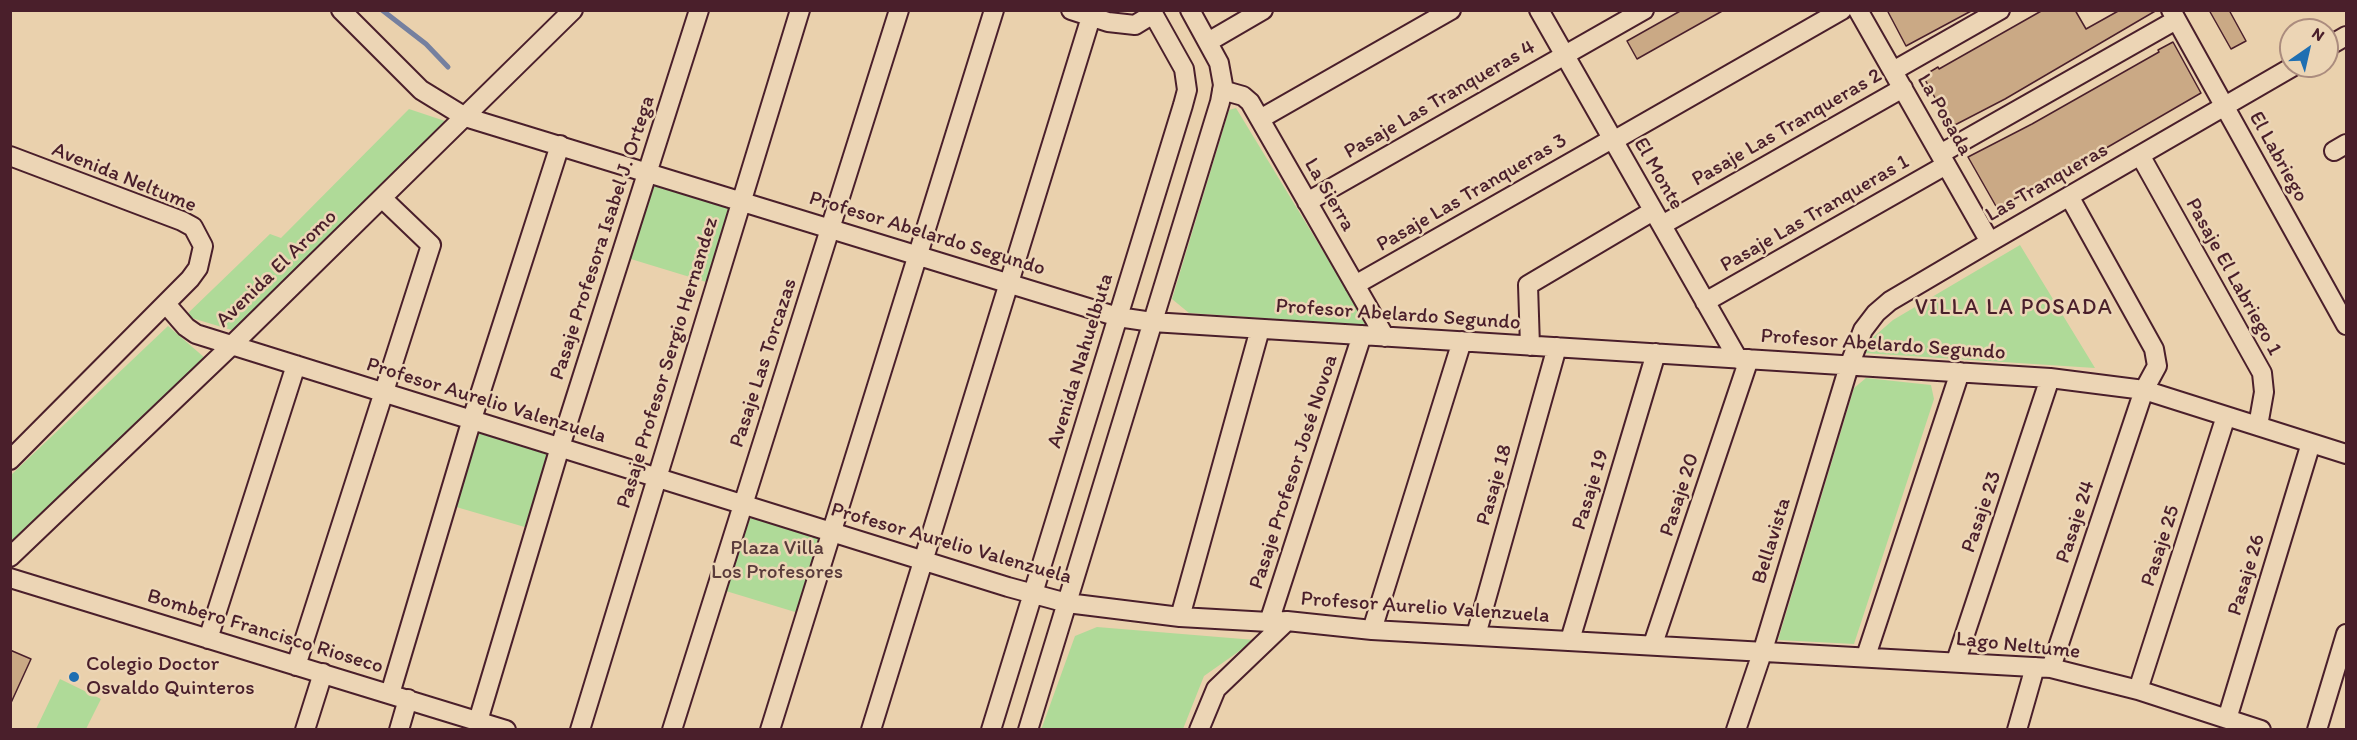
<!DOCTYPE html>
<html>
<head>
<meta charset="utf-8">
<style>
	body { margin:0 }
	#map { position:relative; width:2357px; height:740px; overflow:hidden; background:#ead1ad; font-family:Itim,sans-serif }
	canvas { display:block }
	.frame { position:absolute; inset:0; border:12px solid #4a1f2b; pointer-events:none }
	.north { position:absolute; left:2279px; top:18px; width:60px; height:60px; box-sizing:border-box; background:#ecd5b5; border:2px solid #ab8c7e; border-radius:50%; rotate:34deg; font-size:16px; font-weight:700; line-height:24px; text-align:center; color:#4a1f2b }
	.north::after { content:''; display:block; margin:auto; width:21px; height:27px; background:#1f6fb2; clip-path:polygon(50% 0,100% 100%,50% 72%,0 100%) }
</style>
</head>
<body>
<div id="map">
<canvas width="2357" height="740"></canvas>
<div class="frame"></div>
<div class="north">N</div>
</div>
<script>
const ctx = document.querySelector('canvas').getContext('2d');
ctx.lineJoin = 'round';
function fillPath(path, color) {
  ctx.fillStyle = color;
  ctx.fill(path, 'evenodd');
}
function shape(rows) {
  const path = new Path2D();
  for (const r of rows) {
    path.moveTo(r[0], r[1]);
    for (let i = 2; i < r.length; i += 2) path.lineTo(r[i], r[i + 1]);
  }
  return path;
}
function strokePath(path, color, width, dash) {
  ctx.strokeStyle = color;
  ctx.lineWidth = width;
  ctx.lineCap = dash ? 'butt' : 'round';
  ctx.setLineDash(dash || []);
  ctx.stroke(path);
}
function label(font, color, halo, rows, align = 'center') {
  ctx.font = font + ' Itim,sans-serif';
  ctx.lineWidth = 5;
  ctx.setLineDash([]);
  ctx.textBaseline = 'middle';
  ctx.strokeStyle = halo;
  ctx.fillStyle = color;
  for (const [text, x, y, turn = 0] of rows) {
    ctx.save();
    ctx.translate(x, y);
    ctx.rotate((+turn || 0) * Math.PI / 180);
    ctx.textAlign = isNaN(turn) ? turn : align;
    if (halo) ctx.strokeText(text, 0, 0);
    ctx.fillText(text, 0, 0);
    ctx.restore();
  }
}
fillPath(shape([
	[1236,108,1357,307,1365,325,1189,313,1172,299,1229,110],
	[409,109,448,122,235,331,185,316,270,234,281,238],
	[648,172,742,201,716,285,621,256],
	[2020,245,2095,368,1864,353,1870,340,1893,320],
	[168,326,205,358,11,544,11,475],
	[1866,378,1931,385,1934,399,1854,644,1778,640,1854,388],
	[472,419,560,447,535,530,446,504],
	[743,504,831,532,805,615,716,588],
	[1097,627,1255,640,1204,676,1183,729,1041,730,1075,636],
	[60,679,101,699,86,729,36,729]
]), '#afda98');
strokePath(shape([
	[382,10,426,44,448,67]
]), '#75809f', 5);
const building = shape([
	[1682,10,1724,10,1637,59,1627,41,1682,10],
	[1887,10,1973,10,1906,46,1887,10],
	[2043,10,2075,10,2086,29,2120,10,2157,10,2005,99,1951,127,1923,76,1938,67,1939,69,2043,10],
	[2209,10,2229,10,2246,41,2231,49,2209,10],
	[2173,42,2201,93,2051,180,1997,208,1968,157,2032,124,2159,52,2158,50,2173,42],
	[10,650,31,659,10,705,10,650]
]);
fillPath(building, '#caa985');
strokePath(building, '#4a1f2b', 1.5);
const minor = shape([
	[341,10,421,90,465,117,1118,317,1152,322,2050,378,2144,390,2346,454],
	[1071,10,1108,22,1135,25,1153,14],
	[1539,10,1738,359],
	[1858,10,1990,242],
	[2171,10,2346,325],
	[1208,42,1263,10],
	[2327,47,2346,36],
	[1893,71,2000,10],
	[1222,90,1243,96,1250,102,1385,337],
	[1260,119,1451,10],
	[1613,141,1842,10],
	[2334,151,2346,144],
	[1940,154,2176,20],
	[2140,155,2262,373,2264,392,2258,426],
	[10,156,182,221,193,227,203,246,198,268,190,279,10,460],
	[1307,202,1644,10],
	[1662,225,1903,88],
	[1355,285,1612,139],
	[1705,302,1946,165],
	[166,304,186,327,196,334,1008,587,1067,603,1180,617,1269,622,1287,621,1372,630,2051,668,2138,690,2261,730],
	[1530,346,1528,285,1653,211],
	[10,557,232,345,573,10],
	[10,578,506,730],
	[1180,617,1260,329],
	[1269,622,1362,335],
	[1372,630,1462,341],
	[1476,635,1557,347],
	[208,639,296,365],
	[1570,640,1656,353],
	[1653,644,1749,359],
	[1866,656,1960,372],
	[1956,661,2050,378],
	[296,666,431,245,382,198],
	[2051,668,2144,390,2157,366,2154,349,2069,196],
	[2138,690,2226,416],
	[390,694,472,419,560,145],
	[2227,719,2311,443],
	[478,721,560,447,699,10],
	[305,730,323,673],
	[399,730,408,699],
	[580,730,800,10],
	[672,730,899,10],
	[770,730,994,10],
	[871,730,1091,17],
	[991,730,1183,105,1187,90,1184,69,1151,10],
	[1028,730,1220,102,1223,85,1219,63,1190,10],
	[1199,730,1216,689,1287,621],
	[1736,730,1763,650,1849,366,1863,330,1876,313,1890,301,1990,242,2294,66],
	[2017,730,2035,667],
	[2317,730,2346,634]
]);
strokePath(minor, '#4a1f2b', 22);
strokePath(minor, '#ecd5b5', 18);
for (const [x, y, r, color] of [
	[74,677,6,"#1f6fb2"]
]) {
  const dot = new Path2D();
  dot.arc(x, y, r, 0, 2 * Math.PI);
  ctx.fillStyle = color;
  ctx.fill(dot);
  strokePath(dot, '#ecd5b5', 2);
}
label('21px', '#4a1f2b', '#ecd5b5', [
	["Pasaje Las Tranqueras 4",1440,100,-30],
	["La Posada",1944,115,60],
	["Pasaje Las Tranqueras 2",1787,128,-30],
	["El Labriego",2278,157,61],
	["El Monte",1658,174,60],
	["Avenida Neltume",124,178,22],
	["Las Tranqueras",2047,183,-30],
	["Pasaje Las Tranqueras 3",1472,193,-30],
	["La Sierra",1329,195,60],
	["Pasaje Las Tranqueras 1",1815,214,-30],
	["Profesor Abelardo Segundo",927,234,17],
	["Pasaje Profesora Isabel J. Ortega",603,238,-72],
	["Avenida El Aromo",277,269,-44],
	["Pasaje El Labriego 1",2233,277,61],
	["Profesor Abelardo Segundo",1398,315,4],
	["Profesor Abelardo Segundo",1883,345,4],
	["Avenida Nahuelbuta",1081,361,-73],
	["Pasaje Profesor Sergio Hernandez",668,363,-73],
	["Pasaje Las Torcazas",764,363,-72],
	["Profesor Aurelio Valenzuela",486,401,17],
	["Pasaje Profesor José Novoa",1294,472,-72],
	["Pasaje 18",1495,485,-74],
	["Pasaje 19",1591,490,-73],
	["Pasaje 20",1680,495,-72],
	["Pasaje 23",1982,512,-71],
	["Pasaje 24",2076,522,-72],
	["Bellavista",1772,541,-73],
	["Profesor Aurelio Valenzuela",951,544,16],
	["Pasaje 25",2161,546,-72],
	["Pasaje 26",2247,575,-73],
	["Profesor Aurelio Valenzuela",1425,608,4],
	["Bombero Francisco Rioseco",265,632,17],
	["Lago Neltume",2018,646,6]
]);
label('21px', '#593b3b', '#ecd5b5', [
	["Plaza Villa",777,549],
	["Los Profesores",777,573]
]);
label('21px', '#4a1f2b', '#ecd5b5', [
	["Colegio Doctor",86,665],
	["Osvaldo Quinteros",86,689]
], 'left');
ctx.letterSpacing = '1.5px';
label('22px', '#4a1f2b', '#ecd5b5', [
	["VILLA LA POSADA",2014,308]
]);
ctx.letterSpacing = '0px';
</script>
</body>
</html>
